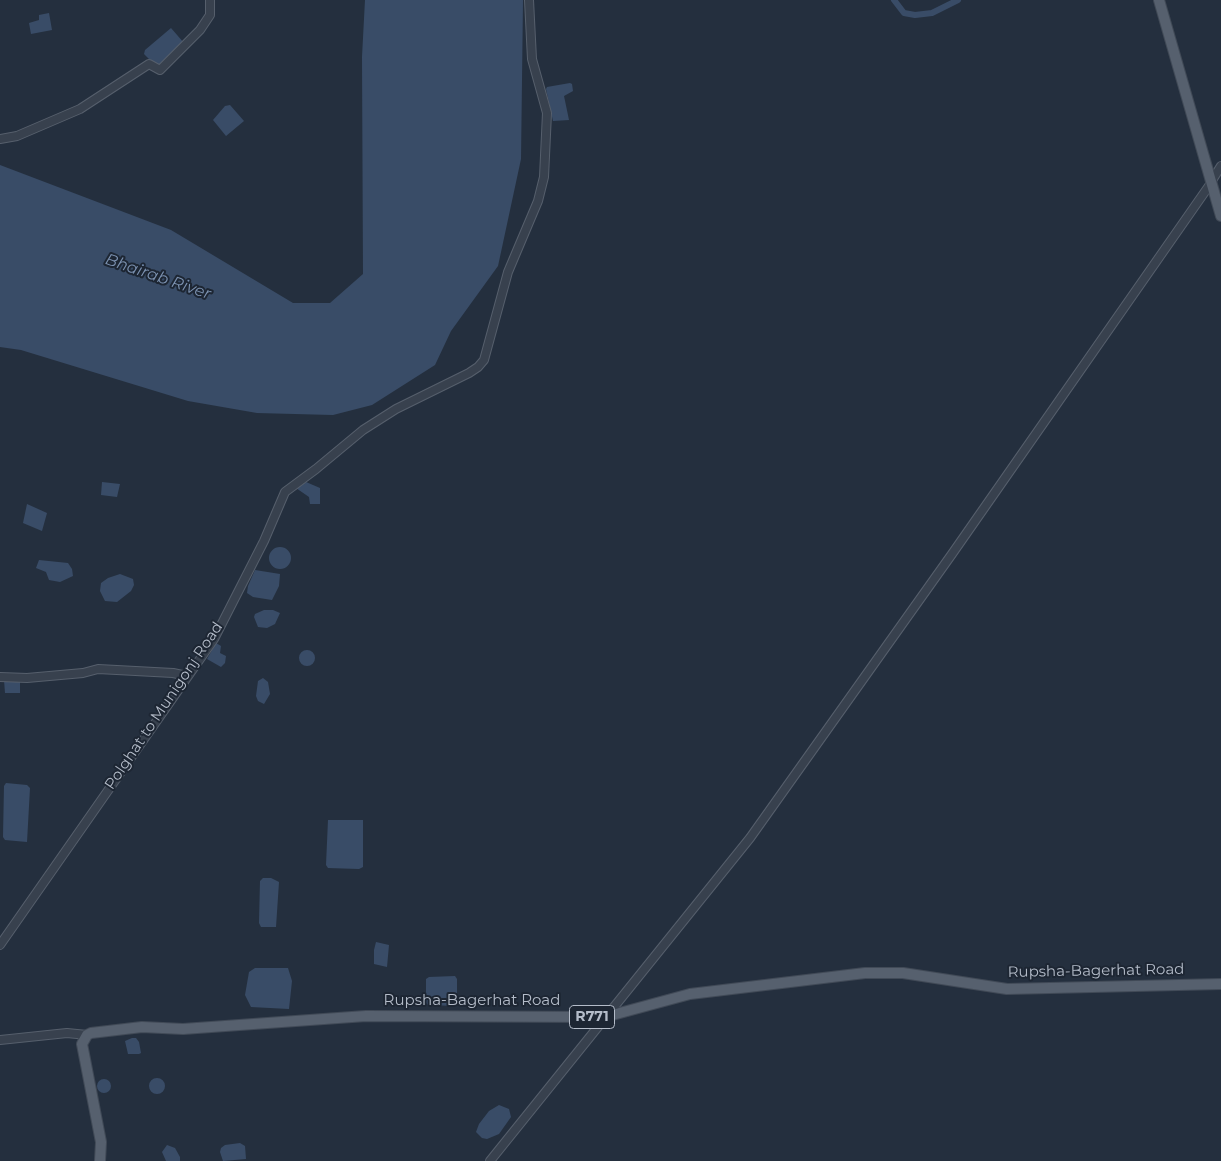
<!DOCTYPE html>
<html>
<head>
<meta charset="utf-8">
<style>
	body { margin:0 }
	canvas { display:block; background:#242f3e }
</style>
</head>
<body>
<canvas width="1221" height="1161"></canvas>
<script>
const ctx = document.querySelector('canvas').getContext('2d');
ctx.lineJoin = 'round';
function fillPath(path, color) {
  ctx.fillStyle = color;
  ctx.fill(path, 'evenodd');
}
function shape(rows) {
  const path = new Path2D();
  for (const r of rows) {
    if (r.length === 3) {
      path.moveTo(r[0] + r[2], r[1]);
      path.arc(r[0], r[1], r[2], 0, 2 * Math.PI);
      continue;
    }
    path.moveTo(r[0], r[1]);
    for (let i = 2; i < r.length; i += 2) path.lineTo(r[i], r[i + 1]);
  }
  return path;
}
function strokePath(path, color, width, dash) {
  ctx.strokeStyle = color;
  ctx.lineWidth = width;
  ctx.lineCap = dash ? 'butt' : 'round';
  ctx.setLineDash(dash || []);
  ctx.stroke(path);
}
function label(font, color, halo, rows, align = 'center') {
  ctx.font = font + ' Montserrat,sans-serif';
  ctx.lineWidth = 4;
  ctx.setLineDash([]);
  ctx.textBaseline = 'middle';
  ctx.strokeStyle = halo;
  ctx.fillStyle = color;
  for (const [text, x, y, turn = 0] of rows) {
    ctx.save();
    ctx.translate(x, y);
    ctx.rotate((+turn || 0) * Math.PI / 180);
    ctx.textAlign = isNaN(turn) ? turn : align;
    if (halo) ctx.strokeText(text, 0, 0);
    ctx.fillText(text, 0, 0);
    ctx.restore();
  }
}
fillPath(shape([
	[365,0,523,0,521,159,498,266,451,331,435,365,372,405,333,415,257,413,188,401,21,350,0,347,0,165,171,230,293,303,330,303,363,274,362,57],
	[49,13,52,30,31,34,29,23,39,20,39,15],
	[171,28,184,43,158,68,144,54,145,50],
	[570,83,572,84,573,91,564,96,569,120,553,121,546,89,547,87],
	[230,105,244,121,226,136,213,120,225,106],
	[102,482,120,484,117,497,101,495],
	[306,482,320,488,320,504,310,504,309,497,296,488],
	[27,504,47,513,42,531,23,523],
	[280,558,11],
	[39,560,68,563,72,569,73,576,60,582,49,580,46,572,36,568],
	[255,570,280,574,279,586,272,600,253,597,247,593,248,586],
	[120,574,133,579,134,585,131,591,117,602,105,601,100,591,101,583,108,578],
	[264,610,273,610,280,613,275,624,267,628,258,627,254,617,255,614],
	[216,643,221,646,220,653,226,656,225,663,221,667,207,659],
	[307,658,8],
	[263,678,268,682,270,694,264,704,258,701,256,696,258,681],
	[4,680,20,680,20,693,5,693],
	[6,783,27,785,30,788,27,842,5,840,3,837,4,786],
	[328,820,363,820,363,867,359,869,328,868,326,865],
	[263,878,271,878,279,882,276,927,261,927,259,923,260,881],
	[376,942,389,945,387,967,374,964,374,950],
	[255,968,288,968,292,981,289,1009,251,1007,245,995,249,972],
	[455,976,457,979,457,1006,428,1005,426,1003,426,979,429,977],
	[132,1038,136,1038,139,1042,141,1053,139,1054,128,1054,125,1041],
	[157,1086,8],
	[104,1086,7],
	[499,1105,509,1109,511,1117,499,1134,487,1139,482,1138,476,1132,479,1124,489,1111],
	[240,1143,245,1146,246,1159,223,1161,220,1152,221,1148,225,1145],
	[167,1145,175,1148,180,1157,180,1161,166,1161,162,1152]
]), '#394c67');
strokePath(shape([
	[894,0,904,13,915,15,932,13,958,0]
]), '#394c67', 6);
const minor = shape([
	[0,139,17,136,80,109,149,64,160,70,200,30,210,15,210,0],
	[1211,182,1221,166],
	[0,677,27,678,83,673,98,669,173,673,187,676],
	[0,945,214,639,264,541,285,492,316,469,363,430,396,409,469,373,478,367,484,360,508,272,538,201,544,177,547,113,532,59,529,0],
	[0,1040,67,1033,87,1035],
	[490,1161,750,838,952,554,1211,183]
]);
const major = shape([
	[1159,0,1221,216],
	[100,1161,101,1142,82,1044,87,1035,91,1033,142,1027,183,1029,366,1016,605,1017,690,994,865,973,903,973,1007,989,1221,984]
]);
strokePath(minor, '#565f6c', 10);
strokePath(major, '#414a57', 12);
strokePath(minor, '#38414e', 8);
strokePath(major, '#56606e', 10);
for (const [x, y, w] of [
	[592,1017,45]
]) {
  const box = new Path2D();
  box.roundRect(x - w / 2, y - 11.5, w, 23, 4);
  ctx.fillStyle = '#1d2633';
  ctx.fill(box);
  strokePath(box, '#b4bcc9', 1);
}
label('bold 14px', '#b4bcc9', null, [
	["R771",592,1017]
]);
label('15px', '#b4bcc9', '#1d2633', [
	["Polghat to Munigonj Road",164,706,-56],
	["Rupsha-Bagerhat Road",1096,971,-1],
	["Rupsha-Bagerhat Road",472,1001]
]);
label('italic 16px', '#7c92b1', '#1d2633', [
	["Bhairab River",158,277,19]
]);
</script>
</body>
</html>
